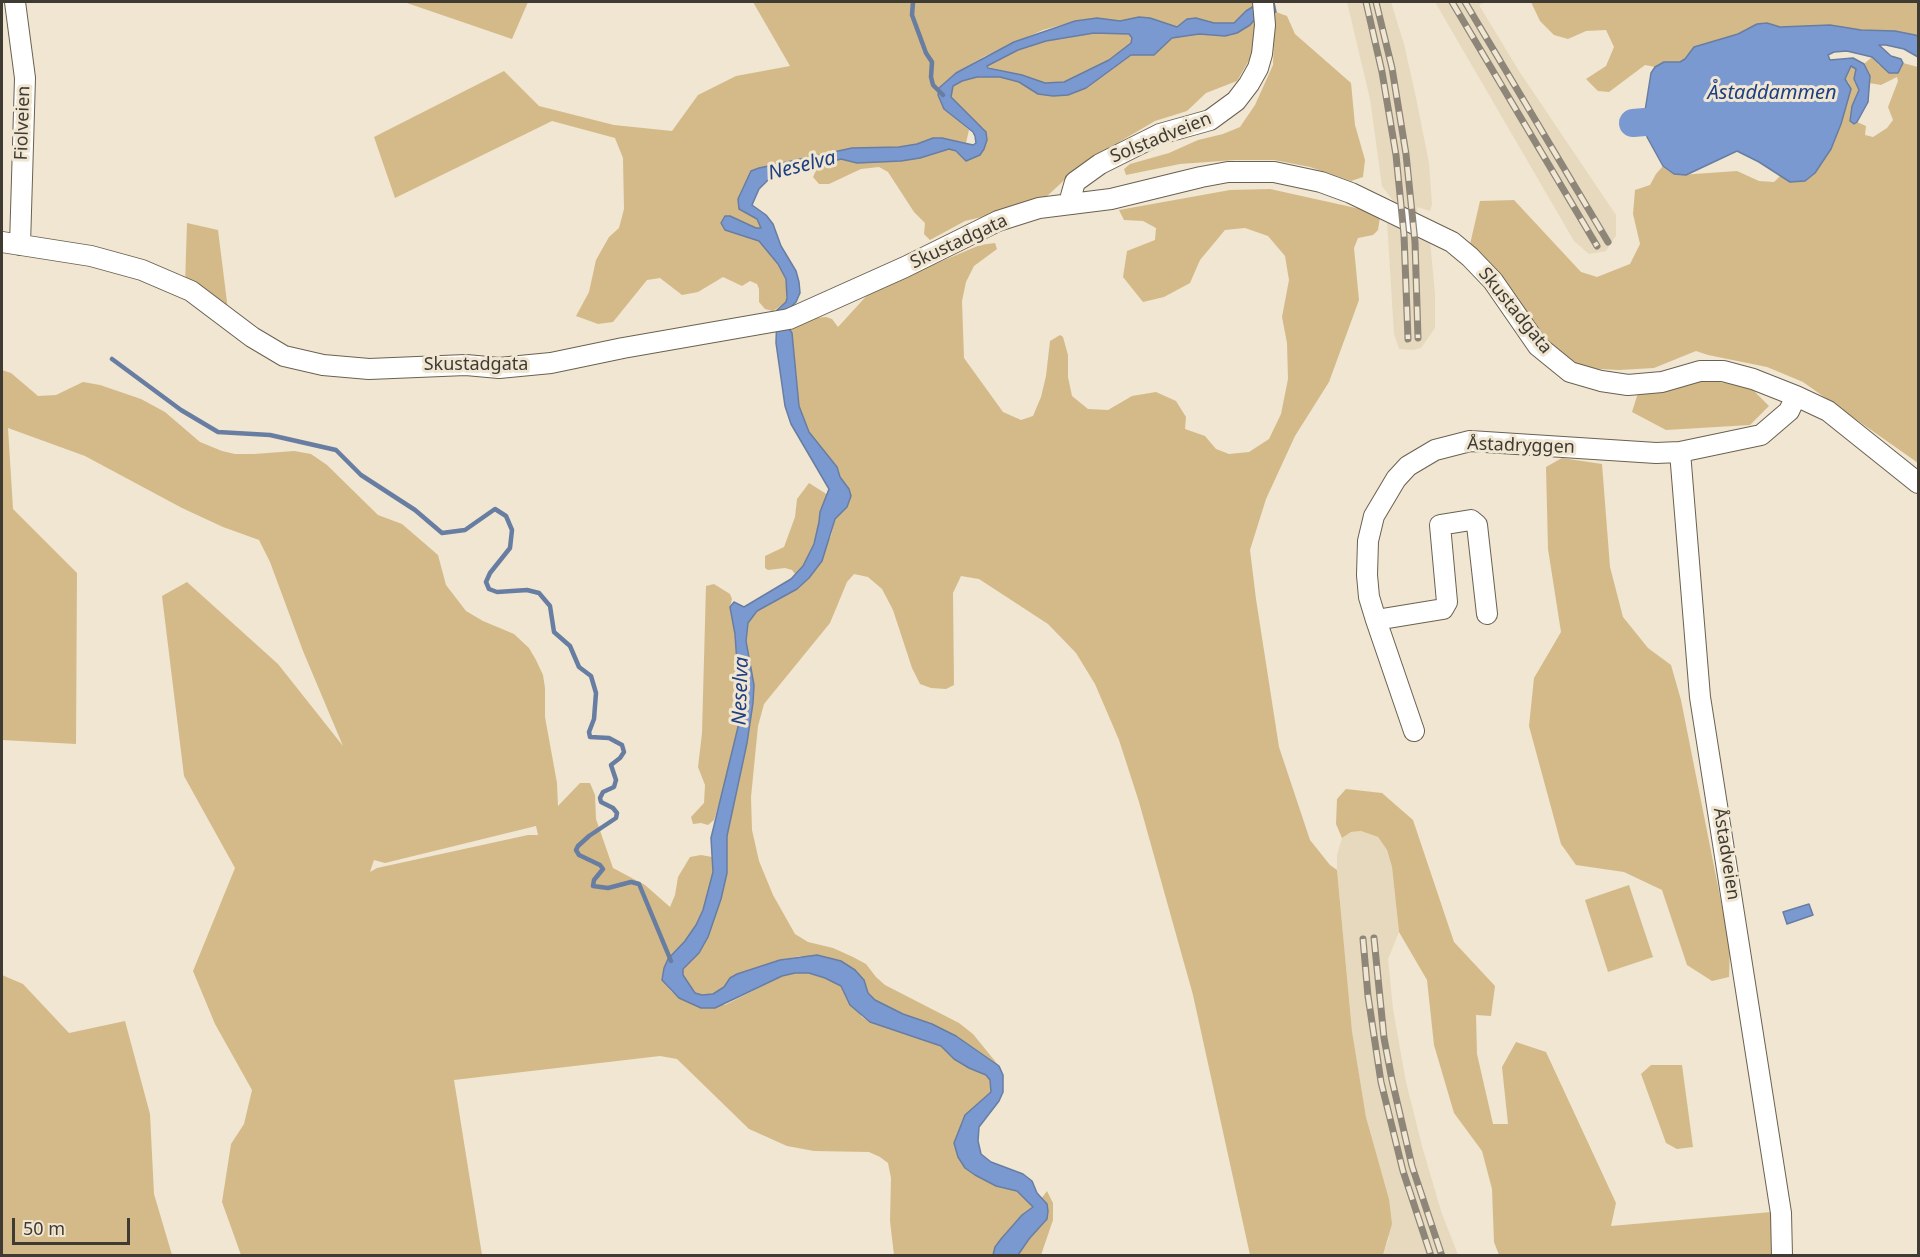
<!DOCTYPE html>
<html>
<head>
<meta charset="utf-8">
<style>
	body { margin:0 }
	#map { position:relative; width:1920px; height:1257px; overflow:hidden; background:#f0e6d2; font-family:"Noto Sans",sans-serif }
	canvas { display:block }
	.frame { position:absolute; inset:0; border:3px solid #3f3b33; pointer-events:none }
	.scale { position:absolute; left:12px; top:1218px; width:118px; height:27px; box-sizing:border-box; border:3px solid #3f3b33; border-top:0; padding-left:8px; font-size:18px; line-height:21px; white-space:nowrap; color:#3f3b33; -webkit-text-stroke:4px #f0e6d2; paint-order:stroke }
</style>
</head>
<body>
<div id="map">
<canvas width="1920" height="1257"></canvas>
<div class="frame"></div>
<div class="scale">50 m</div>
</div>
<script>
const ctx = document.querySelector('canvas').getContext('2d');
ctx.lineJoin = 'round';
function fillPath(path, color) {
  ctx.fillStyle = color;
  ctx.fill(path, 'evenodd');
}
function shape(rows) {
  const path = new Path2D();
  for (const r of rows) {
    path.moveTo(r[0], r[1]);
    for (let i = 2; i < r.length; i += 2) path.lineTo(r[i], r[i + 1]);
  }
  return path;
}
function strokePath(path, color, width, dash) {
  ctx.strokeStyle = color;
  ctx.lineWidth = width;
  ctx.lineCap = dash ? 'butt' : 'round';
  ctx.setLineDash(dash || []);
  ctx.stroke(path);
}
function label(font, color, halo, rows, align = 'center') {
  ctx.font = font + ' "Noto Sans",sans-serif';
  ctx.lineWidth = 6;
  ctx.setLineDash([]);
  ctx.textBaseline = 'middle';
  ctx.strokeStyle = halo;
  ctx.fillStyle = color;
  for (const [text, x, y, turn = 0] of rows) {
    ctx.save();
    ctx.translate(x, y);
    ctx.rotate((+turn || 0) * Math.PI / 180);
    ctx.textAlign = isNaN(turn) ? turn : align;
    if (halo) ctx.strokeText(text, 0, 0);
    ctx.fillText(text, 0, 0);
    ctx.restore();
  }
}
fillPath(shape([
	[1347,2,1391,2,1404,44,1415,93,1429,163,1432,205,1430,211,1417,207,1418,233,1430,240,1435,294,1435,328,1421,348,1413,350,1399,349,1394,334,1387,221,1397,206,1382,186,1370,99],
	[1435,2,1487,2,1479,5,1519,71,1616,215,1616,236,1606,251,1589,254,1574,241],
	[1361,831,1378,837,1387,850,1392,867,1399,932,1388,959,1393,1009,1406,1082,1422,1146,1441,1211,1458,1255,1383,1255,1389,1238,1389,1199,1366,1117,1352,1031,1337,870,1337,855,1342,838,1351,832]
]), '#e7d9be');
fillPath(shape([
	[404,2,528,2,512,39],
	[753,2,1252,2,1254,6,1246,11,1234,23,1227,24,1214,23,1196,18,1187,20,1177,27,1150,18,1139,17,1120,21,1097,18,1075,21,1043,30,985,56,956,73,939,88,938,95,944,109,969,130,966,143,942,138,933,138,917,144,899,147,865,147,835,151,803,160,759,168,743,187,738,199,739,209,757,219,760,224,761,228,756,228,759,240,778,264,786,279,786,302,773,311,765,309,759,302,759,289,757,284,750,281,742,286,723,277,698,292,682,295,660,278,647,280,613,322,598,324,576,316,589,292,596,260,609,237,619,228,624,209,623,158,615,138,552,121,395,198,374,137,504,71,539,106,614,125,672,131,698,95,736,76,790,66],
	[1531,2,1918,2,1918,36,1895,31,1861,30,1830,25,1797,28,1773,26,1748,28,1738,34,1694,47,1685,59,1680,62,1664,62,1655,67,1645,65,1609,92,1598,91,1586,79,1606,66,1614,47,1606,30,1586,31,1568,39,1554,35,1540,21],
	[1276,12,1287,16,1295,34,1351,83,1355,125,1365,160,1363,177,1351,181,1310,167,1274,160,1235,160,1180,164,1126,175,1124,169,1130,164,1169,153,1198,140,1223,134,1240,127,1255,105,1273,65,1274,38,1270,14],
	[1257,17,1255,50,1237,81,1206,93,1187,111,1155,121,1109,148,1072,173,1045,198,1023,207,965,221,930,240,924,234,925,223,914,212,888,172,879,167,861,169,829,184,819,184,813,177,818,166,841,159,857,163,901,161,920,158,949,149,956,152,966,161,980,155,984,149,987,140,983,128,978,125,951,97,953,86,962,81,977,77,1000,77,1019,82,1038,94,1086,88,1131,55,1154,55,1172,38,1199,34,1225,36],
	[1094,33,1129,34,1133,38,1131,43,1109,60,1064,82,1045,83,1022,75,988,67,987,65,1018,50,1046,41],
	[1872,57,1879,65,1901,69,1903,63,1918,67,1918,463,1803,382,1767,367,1708,355,1696,351,1654,368,1619,370,1583,368,1558,351,1468,253,1480,201,1514,200,1581,272,1597,277,1630,264,1640,244,1633,214,1635,190,1650,185,1656,174,1663,166,1669,171,1680,175,1737,171,1759,181,1774,182,1780,176,1790,182,1849,83,1845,79,1851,66,1856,69,1854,79,1859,90,1854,123,1857,122,1866,126,1865,135,1873,137,1887,128,1893,120,1888,107,1898,81,1897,77,1881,85,1869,83,1870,76,1864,64],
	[1270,189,1374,212,1380,217,1378,230,1373,235,1358,238,1354,248,1359,300,1329,382,1295,436,1266,499,1250,550,1256,599,1279,747,1310,840,1330,865,1337,870,1352,1031,1366,1117,1389,1199,1392,1224,1383,1255,1250,1255,1193,995,1139,802,1119,740,1095,684,1076,653,1048,624,979,579,961,576,953,593,954,685,946,689,931,688,920,684,912,668,893,610,882,589,868,577,854,574,847,582,830,623,764,704,758,726,751,797,752,830,759,861,773,895,795,934,808,942,833,948,853,957,866,964,876,977,885,985,959,1023,973,1034,999,1066,956,1036,932,1024,903,1014,875,1000,868,993,864,980,800,956,780,960,737,974,730,978,724,987,713,994,702,995,695,993,683,975,683,969,699,953,721,899,727,873,727,836,747,743,753,703,754,685,746,641,748,623,757,611,797,589,809,578,831,536,835,519,847,507,849,489,840,477,837,467,809,432,799,406,796,370,793,364,793,347,788,327,815,318,826,317,832,319,838,327,871,291,980,245,995,243,997,249,974,266,966,282,962,301,964,358,1003,412,1021,420,1033,416,1041,397,1046,376,1050,341,1060,335,1063,337,1068,355,1068,377,1072,396,1088,409,1108,410,1132,396,1156,392,1176,401,1186,417,1185,429,1205,436,1216,449,1229,454,1249,452,1269,439,1281,414,1288,379,1287,343,1282,317,1289,280,1285,256,1268,236,1245,228,1225,230,1200,260,1190,283,1164,297,1143,302,1123,277,1127,251,1155,240,1156,228,1143,221,1124,220,1119,210,1230,190],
	[187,223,218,230,228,310,185,285],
	[2,370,11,373,38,396,56,395,83,382,100,385,141,399,165,412,200,442,222,451,235,454,254,454,294,451,311,454,327,465,378,515,402,524,438,555,446,585,466,611,483,621,514,634,529,648,536,660,543,675,545,688,545,717,557,783,558,806,580,783,590,783,595,795,596,819,613,868,645,885,670,907,675,895,678,877,690,857,701,855,712,857,714,863,713,872,703,910,696,925,662,980,671,991,679,998,725,1005,782,976,795,973,809,973,825,978,841,986,862,1017,870,1022,941,1046,954,1059,969,1068,986,1075,990,1080,991,1092,965,1115,955,1143,996,1186,1017,1191,1033,1207,1022,1215,995,1247,993,1255,894,1255,890,1221,891,1178,888,1163,880,1157,869,1152,814,1151,787,1146,749,1129,677,1059,660,1056,454,1080,482,1255,241,1255,222,1202,231,1144,244,1124,252,1090,215,1024,193,971,235,868,184,776,162,596,187,582,278,664,343,746,303,651,270,562,259,540,223,527,182,508,85,456,8,428,13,509,77,573,76,744,2,740],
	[536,826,538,835,528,835,377,868,370,872,374,860,385,863],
	[1700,379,1750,387,1769,406,1750,425,1666,430,1632,412,1638,393],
	[1562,458,1602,464,1610,567,1623,617,1648,648,1671,665,1681,700,1730,947,1729,977,1712,981,1687,965,1662,890,1624,872,1576,865,1561,844,1529,726,1534,678,1561,632,1548,549,1546,467],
	[809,483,828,495,820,512,819,522,814,544,803,566,795,574,792,570,785,568,768,570,765,568,765,556,784,547,795,517,797,499],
	[714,584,730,594,732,599,730,607,735,634,740,707,738,727,723,790,714,820,708,825,701,823,693,824,691,817,704,803,705,785,698,767,702,733,706,586],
	[1346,789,1382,793,1413,820,1454,942,1495,986,1491,1016,1476,1015,1477,1054,1493,1124,1508,1124,1502,1067,1516,1042,1546,1052,1616,1203,1611,1226,1783,1211,1782,1255,1499,1255,1494,1242,1492,1189,1482,1151,1454,1113,1434,1045,1427,980,1399,932,1392,867,1387,850,1378,837,1361,831,1351,832,1342,838,1336,824,1337,799],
	[1629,885,1653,957,1608,972,1585,900],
	[2,975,23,984,69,1033,125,1021,150,1114,154,1194,172,1255,2,1255],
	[1651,1065,1682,1065,1693,1147,1677,1149,1666,1143,1641,1074],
	[1047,1191,1053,1203,1053,1220,1041,1255,1018,1256,1029,1239,1047,1219,1041,1199]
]), '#d4ba88');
const water = shape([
	[1274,3,1276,12,1257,17,1250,25,1237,33,1225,36,1199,34,1172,38,1154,55,1131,55,1086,88,1068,95,1053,96,1038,94,1019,82,1000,77,977,77,962,81,953,86,951,97,986,132,987,140,984,149,980,155,966,161,956,151,949,149,920,158,901,161,857,163,841,159,769,179,759,189,752,205,766,215,773,224,781,246,796,271,799,282,800,293,796,302,789,309,788,327,792,333,799,406,809,432,837,467,840,477,849,489,851,496,847,507,835,519,822,561,809,578,797,589,757,611,748,623,746,641,754,685,753,703,747,743,727,836,727,873,721,899,708,937,699,953,683,969,683,975,695,993,702,995,713,994,724,987,730,978,737,974,780,960,817,955,841,961,855,970,864,980,868,993,875,1000,903,1014,932,1024,956,1036,999,1066,1003,1075,1003,1092,999,1101,979,1127,978,1141,981,1154,991,1162,1023,1174,1032,1181,1037,1193,1047,1204,1048,1211,1047,1219,1029,1239,1018,1255,993,1255,995,1247,1001,1239,1022,1215,1033,1207,1017,1191,996,1186,975,1175,965,1168,958,1157,954,1143,965,1115,991,1092,990,1080,986,1075,969,1068,954,1059,941,1046,870,1022,850,1005,841,986,825,978,809,973,795,973,782,976,715,1008,701,1008,679,998,662,980,664,968,668,959,685,941,696,925,703,910,713,872,711,838,738,727,740,707,735,634,730,607,734,602,744,607,791,579,803,566,814,544,819,522,820,512,829,489,791,424,785,406,776,343,777,310,786,302,787,298,786,279,778,264,759,241,725,230,721,223,725,216,730,216,756,228,761,228,757,219,739,209,738,199,751,171,759,168,852,148,899,147,917,144,933,138,942,138,973,145,976,143,975,136,973,132,944,109,938,95,939,88,956,73,1014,42,1075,21,1097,18,1120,21,1139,17,1150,18,1177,27,1187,19,1196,18,1214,23,1234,23,1246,11,1254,6,1274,3],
	[1094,33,1129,34,1132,38,1131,43,1109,60,1064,82,1045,83,1022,75,988,68,987,66,1018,50,1046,41,1094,33],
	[1767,23,1780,27,1830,25,1861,30,1895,31,1915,35,1918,36,1918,57,1904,49,1886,45,1879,45,1891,56,1901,59,1903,63,1898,73,1889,73,1872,57,1847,51,1834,52,1828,55,1830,60,1853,58,1864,64,1870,76,1868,102,1857,122,1854,124,1850,121,1852,106,1859,90,1854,79,1856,69,1851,66,1845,79,1851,89,1841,124,1831,149,1815,173,1805,181,1790,182,1759,162,1737,151,1686,175,1674,174,1663,166,1647,137,1645,111,1651,73,1655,67,1664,62,1680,62,1685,59,1694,47,1738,34,1757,24,1767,23],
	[1809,904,1813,915,1787,924,1783,912,1809,904]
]);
fillPath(water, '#7a99d1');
strokePath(water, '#687da2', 1.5);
strokePath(shape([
	[913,2,912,15,926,53,932,62,931,77,933,85,943,95],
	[112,359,181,410,218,432,270,435,336,450,361,475,415,510,442,533,465,530,495,509,506,516,512,530,510,548,490,573,486,582,489,589,497,592,527,590,539,593,550,606,554,632,570,646,579,667,591,676,596,693,594,719,589,732,590,737,609,738,622,745,624,752,620,758,611,765,616,780,614,787,603,792,600,798,601,802,613,808,617,813,616,818,589,836,578,846,576,850,579,855,600,865,603,869,594,880,593,886,608,888,631,882,639,884,671,961]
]), '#687da2', 4.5);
strokePath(shape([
	[1633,123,1645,122]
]), '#7a99d1', 28);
const minor = shape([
	[15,2,25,78,20,245],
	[1072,204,1071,196,1075,182,1100,164,1160,134,1210,120,1236,101,1249,84,1258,68,1262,54,1265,25,1263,2],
	[2,242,91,256,142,270,191,291,252,337,284,356,323,365,369,369,466,365,499,368,551,363,623,348,789,319,905,267,998,221,1039,208,1111,199,1201,177,1228,172,1274,172,1321,182,1351,193,1452,242,1470,257,1493,281,1538,346,1570,372,1601,381,1628,385,1662,382,1700,371,1723,371,1753,379,1796,396,1828,411,1918,483],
	[1680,452,1700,697,1781,1213,1782,1256],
	[1376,620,1443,609,1447,602,1440,525,1471,520,1477,525,1487,614],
	[1414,731,1376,620,1369,597,1367,575,1368,541,1374,516,1396,479,1408,466,1435,450,1470,441,1656,453,1680,452,1761,435,1789,411,1796,396]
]);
strokePath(minor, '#6a6150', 22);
strokePath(minor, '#fff', 20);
const rail = shape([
	[1366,2,1382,72,1396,155,1404,235,1408,339],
	[1376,2,1392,68,1406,154,1415,242,1418,338],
	[1452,2,1597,246],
	[1465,2,1608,242],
	[1374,938,1384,1038,1392,1080,1412,1166,1442,1256],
	[1363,939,1368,996,1381,1082,1403,1171,1431,1256]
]);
strokePath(rail, '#8d8679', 7);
strokePath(rail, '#f0e6d2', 4.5, [14]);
label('18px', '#3f3b33', '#f0e6d2', [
	["Fiolveien",23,123,-88],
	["Solstadveien",1161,138,-22],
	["Skustadgata",959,242,-25],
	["Skustadgata",1515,311,51],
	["Skustadgata",476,365],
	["Åstadryggen",1521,446,2],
	["Åstadveien",1726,854,81]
]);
label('italic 20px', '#1d3f83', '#f0e6d2', [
	["Åstaddammen",1772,93],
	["Neselva",802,166,-14],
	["Neselva",741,691,-88]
]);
</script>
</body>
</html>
